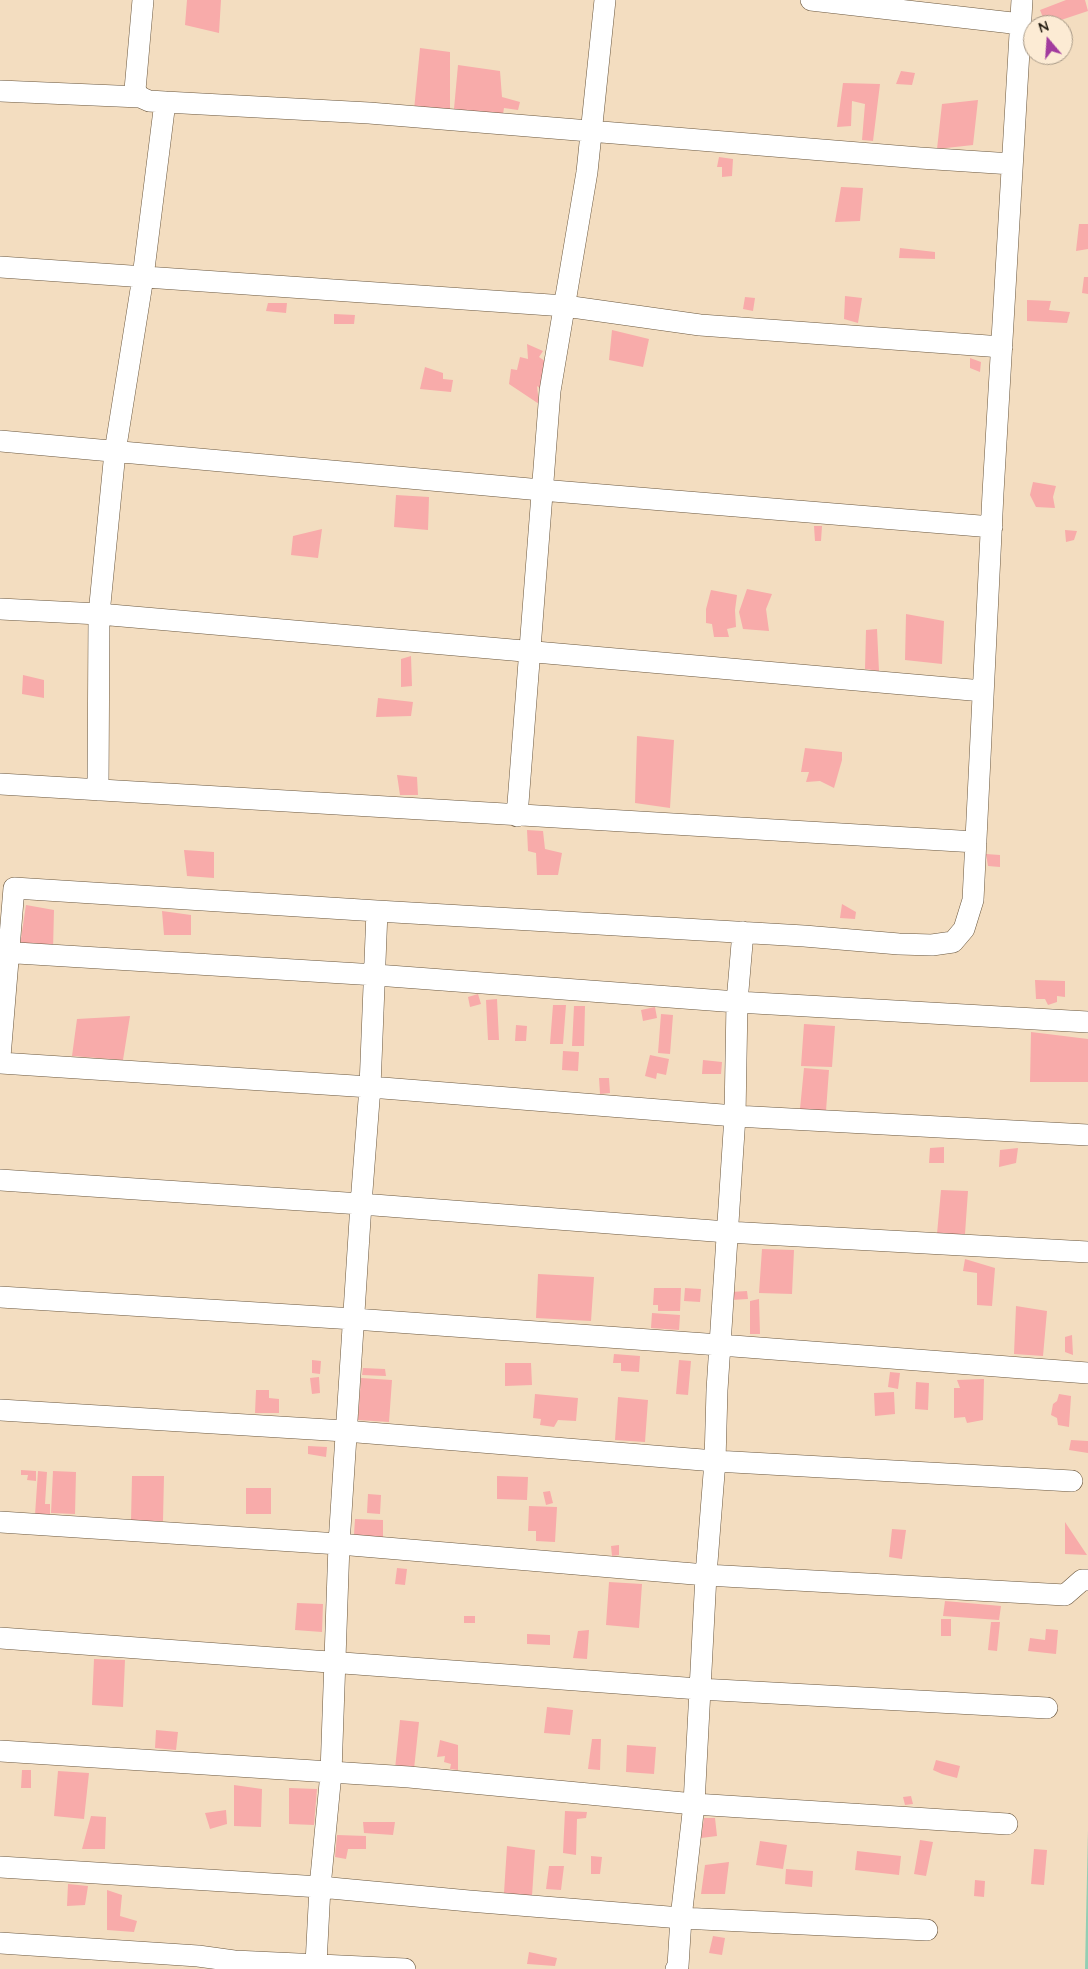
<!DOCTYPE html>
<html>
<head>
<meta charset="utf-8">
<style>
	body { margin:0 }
	#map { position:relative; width:1088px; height:1969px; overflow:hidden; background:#f3ddc0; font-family:Quicksand,sans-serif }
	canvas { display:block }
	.north { position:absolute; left:1023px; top:15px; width:50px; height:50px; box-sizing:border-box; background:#fcebd4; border:1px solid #a69886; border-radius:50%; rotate:342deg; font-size:14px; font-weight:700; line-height:20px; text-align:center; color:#241c11 }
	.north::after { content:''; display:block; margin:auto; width:18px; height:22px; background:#a23b9e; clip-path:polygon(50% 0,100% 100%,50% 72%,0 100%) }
</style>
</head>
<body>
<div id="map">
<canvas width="1088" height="1969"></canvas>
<div class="north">N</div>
</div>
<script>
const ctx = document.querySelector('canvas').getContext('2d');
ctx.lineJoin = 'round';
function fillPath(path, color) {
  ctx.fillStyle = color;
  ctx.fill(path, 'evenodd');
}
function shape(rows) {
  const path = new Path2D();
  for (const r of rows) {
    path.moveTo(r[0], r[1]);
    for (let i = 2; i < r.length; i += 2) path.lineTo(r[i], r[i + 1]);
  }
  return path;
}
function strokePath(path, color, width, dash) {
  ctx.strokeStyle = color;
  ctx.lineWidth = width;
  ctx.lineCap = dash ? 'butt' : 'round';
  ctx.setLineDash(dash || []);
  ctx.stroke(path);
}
fillPath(shape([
	[1088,1830,1088,1969,1085,1969,1086,1921]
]), '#93ceb3');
fillPath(shape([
	[187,0,221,0,219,33,185,25],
	[1066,0,1085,0,1088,11,1046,25,1040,10],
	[420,48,450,52,450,112,414,110],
	[458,65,500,71,502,97,520,102,518,110,504,108,503,114,454,109],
	[901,71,915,73,912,85,896,84],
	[843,83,880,84,873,141,862,140,865,104,852,101,851,126,837,127],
	[978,100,973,145,937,149,942,104],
	[719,157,733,159,732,176,722,177,722,167,717,167],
	[841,187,863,188,860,221,835,222],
	[1079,224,1088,224,1088,249,1076,251],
	[900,248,935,252,935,259,899,258],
	[1084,277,1088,277,1088,294,1082,293],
	[845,296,862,298,858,323,844,319],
	[745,297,755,298,753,311,743,309],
	[1027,300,1051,301,1049,310,1070,312,1067,323,1027,321],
	[268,303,287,303,286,313,266,311],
	[334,314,355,315,354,324,334,324],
	[612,330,649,339,643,367,609,360],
	[527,344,543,351,539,357,548,363,544,391,537,386,539,404,509,384,511,369,517,370,520,357,528,359],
	[970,358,981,362,980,372,970,368],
	[425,367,443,373,443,379,453,380,451,392,420,389],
	[1033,482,1056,486,1053,497,1055,508,1036,507,1030,495],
	[396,495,429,497,428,530,394,527],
	[814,526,822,526,821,541,815,541],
	[322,529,318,558,291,555,293,536],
	[1065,530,1077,531,1074,540,1066,542],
	[747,589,772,594,766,609,769,631,743,629,739,612],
	[711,590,737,595,735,610,736,627,727,629,729,637,714,637,712,624,706,623,706,609],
	[906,614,944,621,942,664,905,660],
	[877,629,879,671,865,669,866,630],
	[411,656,412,686,401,687,401,659],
	[23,675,44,680,44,698,22,694],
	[378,698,413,702,411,716,376,717],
	[637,736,674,740,670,808,635,803],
	[805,748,842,752,842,760,834,788,820,781,806,782,809,772,801,772],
	[397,775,417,777,418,795,400,795],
	[527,830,543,831,545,849,562,853,558,875,537,875,536,853,528,851],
	[184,850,214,852,214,878,187,876],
	[986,854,1000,855,1000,867,988,866],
	[842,904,856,912,855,919,840,918],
	[26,905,54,910,53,950,20,945],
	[162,911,191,915,191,935,164,935],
	[1035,980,1065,981,1065,997,1057,996,1057,1002,1048,1005,1045,999,1036,999],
	[478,994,481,1004,470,1007,468,997],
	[497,999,499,1040,488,1040,486,1000],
	[553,1005,566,1005,563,1044,550,1044],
	[574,1006,585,1006,584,1046,572,1046],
	[655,1007,657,1018,643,1021,641,1010],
	[661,1014,673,1015,670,1054,658,1053],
	[130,1016,123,1060,72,1056,77,1019],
	[804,1024,835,1026,832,1067,801,1066],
	[516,1025,527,1026,526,1041,515,1041],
	[1031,1032,1088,1039,1088,1082,1030,1082],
	[563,1051,579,1052,578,1071,562,1070],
	[650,1055,669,1059,666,1075,657,1073,656,1079,645,1076],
	[703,1060,722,1062,721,1074,702,1074],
	[804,1068,829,1070,826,1111,800,1109],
	[599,1078,609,1078,610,1093,600,1094],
	[944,1147,944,1163,929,1163,930,1148],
	[1018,1148,1016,1163,999,1167,1000,1150],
	[941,1190,968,1191,965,1234,937,1234],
	[762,1249,794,1250,792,1294,759,1293],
	[965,1259,995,1268,992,1306,977,1305,977,1273,963,1271],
	[538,1274,594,1277,591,1321,536,1318],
	[654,1288,681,1288,680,1311,658,1311,658,1305,653,1305],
	[685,1288,701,1289,700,1302,684,1301],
	[747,1291,748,1299,731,1300,731,1292],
	[759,1299,760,1334,750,1334,750,1301],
	[1016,1306,1047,1311,1043,1356,1014,1354],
	[652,1313,680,1315,679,1330,651,1328],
	[1072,1335,1073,1355,1065,1352,1065,1337],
	[614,1354,640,1356,639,1372,621,1371,621,1363,613,1363],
	[312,1360,321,1361,320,1374,312,1373],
	[679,1360,691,1361,688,1395,676,1394],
	[505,1363,531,1363,532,1385,505,1386],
	[363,1368,385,1369,386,1376,362,1375],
	[890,1372,900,1373,898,1389,888,1387],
	[319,1377,320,1393,312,1394,310,1378],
	[361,1378,392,1380,389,1422,358,1420],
	[984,1379,983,1420,967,1423,965,1417,954,1418,954,1388,960,1388,957,1380],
	[916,1382,929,1383,928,1410,915,1409],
	[256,1390,269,1390,269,1398,279,1399,279,1413,255,1413],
	[894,1392,895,1414,875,1416,874,1393],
	[535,1394,578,1398,576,1421,558,1420,554,1427,540,1425,541,1419,533,1418],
	[1059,1394,1071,1396,1069,1427,1058,1425,1057,1418,1051,1415,1053,1404,1057,1401],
	[618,1397,648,1400,645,1442,615,1440],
	[1071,1440,1088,1441,1088,1453,1069,1450],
	[308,1446,327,1447,326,1457,308,1454],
	[21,1470,36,1471,36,1481,27,1480,28,1475,21,1475],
	[38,1471,47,1472,45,1504,50,1504,50,1516,35,1515],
	[53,1471,76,1472,75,1514,51,1513],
	[132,1476,164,1476,163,1521,131,1521],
	[497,1476,528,1477,527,1500,497,1499],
	[246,1488,271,1488,271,1514,246,1514],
	[550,1491,553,1503,546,1505,543,1492],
	[368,1494,381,1495,380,1514,367,1513],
	[529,1506,557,1507,555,1542,536,1541,536,1531,528,1531],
	[355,1519,383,1520,383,1537,354,1535],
	[1065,1522,1087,1555,1065,1554],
	[892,1529,906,1530,902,1559,889,1557],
	[619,1545,619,1555,612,1556,611,1546],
	[397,1568,407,1569,405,1585,395,1584],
	[609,1582,642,1584,639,1628,606,1625],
	[945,1601,1001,1606,999,1620,943,1616],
	[297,1603,323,1604,322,1632,295,1630],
	[464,1616,475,1616,475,1623,464,1623],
	[941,1619,951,1619,951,1636,941,1636],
	[991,1622,1000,1622,997,1651,988,1650],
	[1046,1629,1058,1630,1056,1654,1028,1651,1030,1638,1045,1640],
	[589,1630,587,1659,573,1658,578,1631],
	[527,1634,550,1635,550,1645,527,1644],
	[94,1659,125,1660,123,1707,92,1705],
	[547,1707,573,1710,570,1735,544,1733],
	[400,1720,419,1722,414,1769,395,1769],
	[156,1730,178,1732,176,1750,155,1748],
	[592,1739,601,1739,600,1770,588,1769],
	[440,1740,458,1745,458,1770,450,1769,451,1764,444,1762,445,1756,437,1757],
	[627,1745,656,1747,654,1774,626,1772],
	[936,1760,960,1766,957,1778,942,1774,933,1770],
	[22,1770,31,1770,31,1788,21,1788],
	[58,1771,89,1773,84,1819,54,1816],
	[234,1785,262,1789,261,1827,234,1826],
	[289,1788,317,1789,314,1825,289,1824],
	[911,1796,913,1804,905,1805,903,1797],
	[226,1810,227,1824,210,1829,205,1813],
	[565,1811,587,1812,586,1818,577,1819,576,1855,563,1853],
	[91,1816,106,1817,105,1849,82,1849],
	[704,1818,715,1818,717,1836,701,1838],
	[363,1822,395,1822,393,1835,364,1833],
	[337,1835,366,1836,366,1849,348,1849,346,1859,335,1857],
	[920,1840,933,1842,926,1876,914,1874],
	[760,1841,787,1845,783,1869,756,1865],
	[507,1846,535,1850,532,1896,504,1893],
	[1034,1849,1047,1850,1044,1885,1031,1884],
	[857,1851,901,1856,899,1875,855,1870],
	[591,1856,602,1857,600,1874,591,1874],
	[729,1862,725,1894,701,1894,705,1865],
	[549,1866,564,1866,561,1890,546,1889],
	[786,1869,813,1871,812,1887,785,1884],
	[975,1880,985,1881,984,1897,974,1896],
	[68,1884,88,1886,85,1905,67,1906],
	[107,1890,122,1895,120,1916,137,1921,134,1932,107,1930],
	[713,1936,725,1938,722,1955,709,1953],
	[529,1952,557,1958,555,1966,527,1964]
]), '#f8abaa');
const minor = shape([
	[811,0,1021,24],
	[0,91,140,97],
	[165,102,369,113,920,158,1012,164],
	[0,267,565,306,700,325,1002,347],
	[0,441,541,490,992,527],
	[0,609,99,614,983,691],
	[0,784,976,842],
	[98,790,99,614,115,452,143,277,165,102,149,101,140,97,135,90,143,0],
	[517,816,550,391,587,172,605,0],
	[0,952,376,975,737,1002,1088,1022],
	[0,1057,14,888,377,911,804,936,899,944,932,945,953,942,964,929,973,900,993,493,1022,0],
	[0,1063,370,1087,735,1116,1088,1135],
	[0,1180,361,1204,727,1232,1088,1252],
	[0,1297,354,1319,720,1345,1088,1373],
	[0,1410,345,1431,715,1461,1072,1481],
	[0,1522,339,1544,706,1575,1065,1595,1082,1580,1088,1580],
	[0,1638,699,1689,1047,1708],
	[0,1751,409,1777,694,1804,1007,1824],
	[0,1867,320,1887,469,1901,681,1918,927,1930],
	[0,1943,198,1956,234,1961,233,1969],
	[234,1961,405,1969],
	[316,1964,320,1887,331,1773,339,1544,361,1204,370,1087,377,911],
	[676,1969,678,1966,681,1918,694,1804,706,1575,715,1461,717,1390,735,1116,737,1002,743,932]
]);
strokePath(minor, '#6a573e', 22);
strokePath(minor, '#fff', 21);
</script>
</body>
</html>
